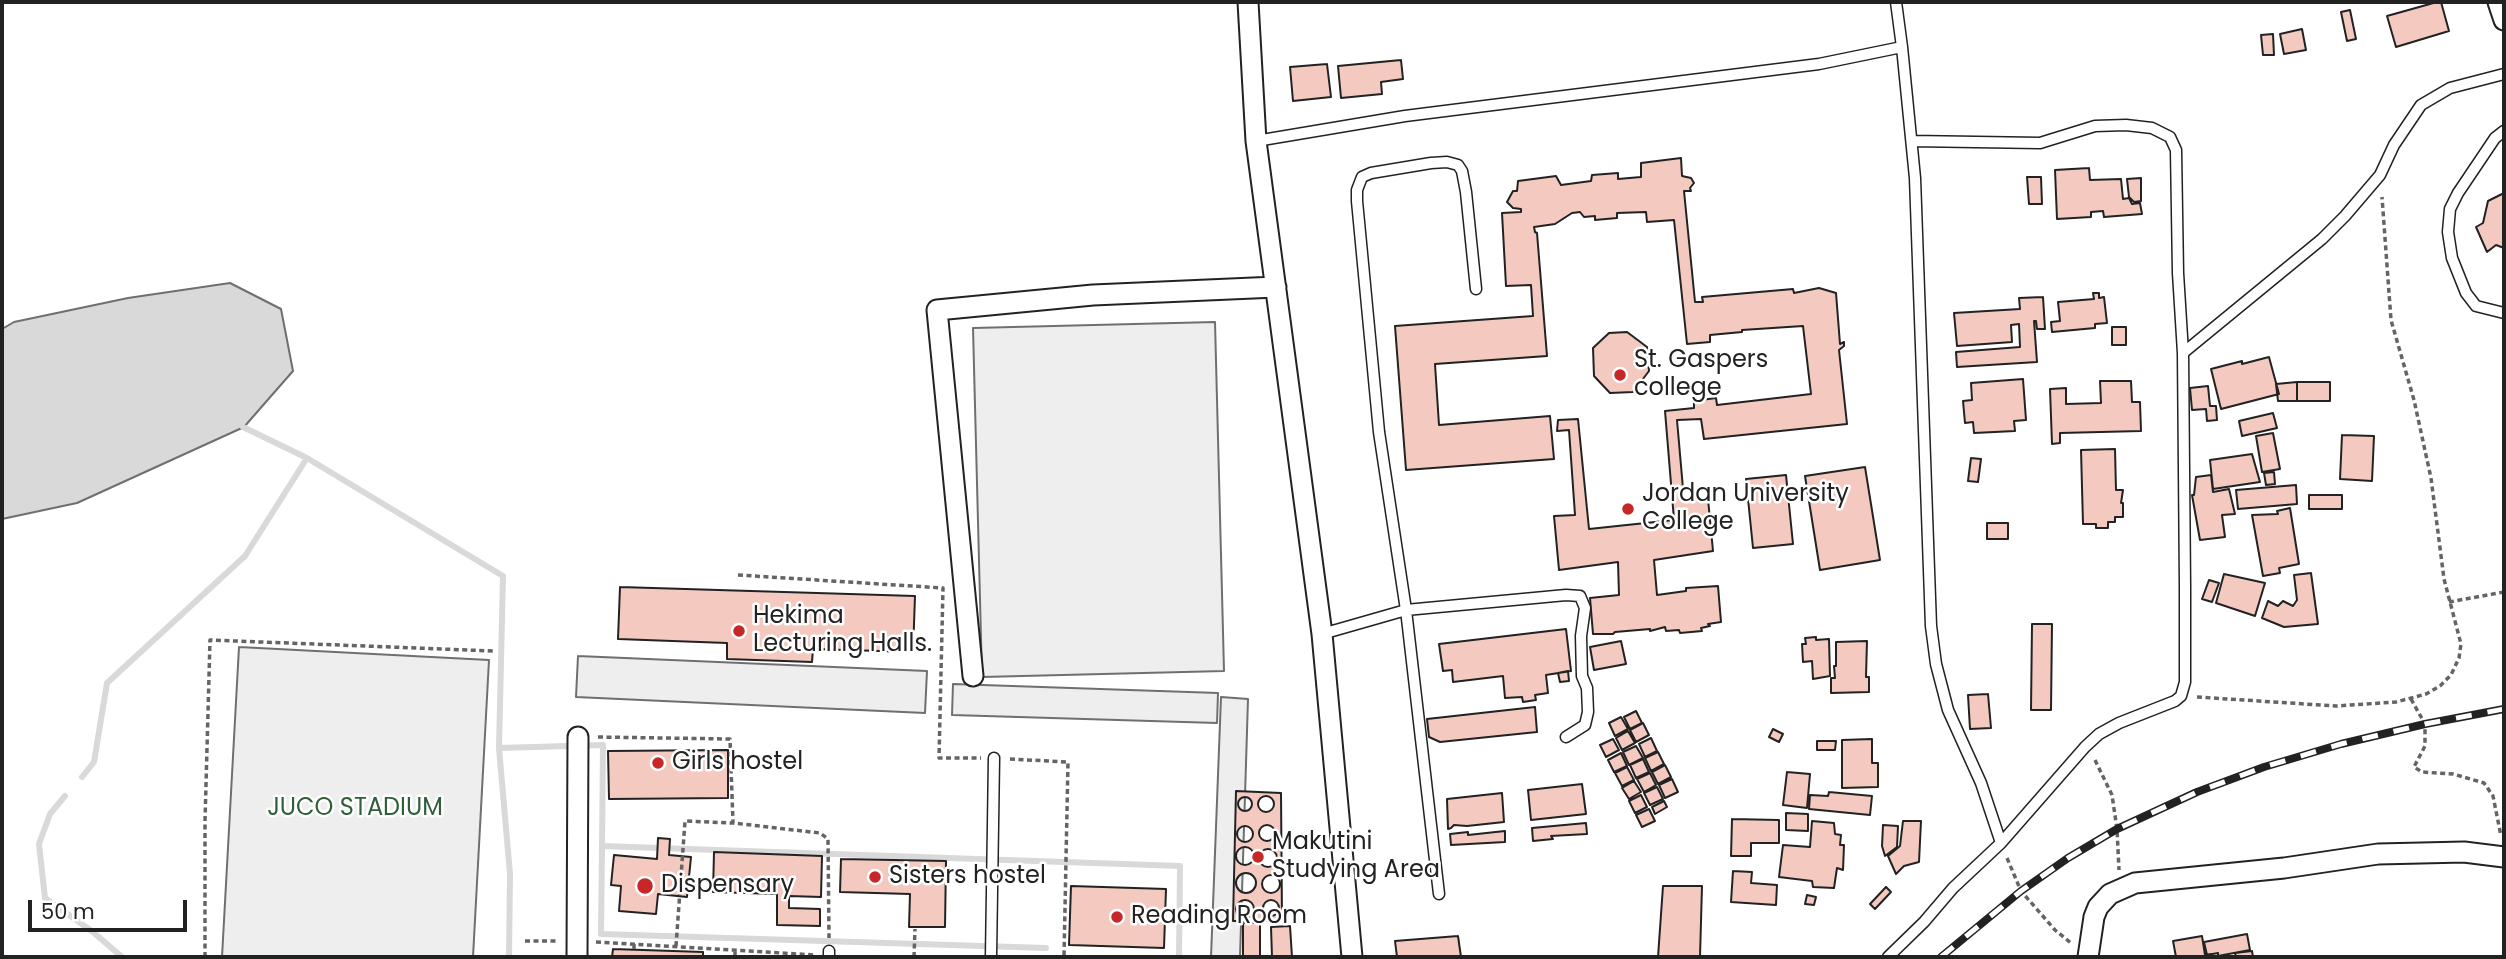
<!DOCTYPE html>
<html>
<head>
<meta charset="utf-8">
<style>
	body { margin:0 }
	#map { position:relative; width:2506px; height:959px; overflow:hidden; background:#fff; font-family:Poppins,sans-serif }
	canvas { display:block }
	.frame { position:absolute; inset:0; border:4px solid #222; pointer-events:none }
	.scale { position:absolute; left:28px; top:900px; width:159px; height:32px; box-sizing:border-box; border:4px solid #222; border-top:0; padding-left:9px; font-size:21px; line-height:24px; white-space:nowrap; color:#222; -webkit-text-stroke:5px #fff; paint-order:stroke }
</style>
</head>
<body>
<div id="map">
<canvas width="2506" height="959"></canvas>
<div class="frame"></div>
<div class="scale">50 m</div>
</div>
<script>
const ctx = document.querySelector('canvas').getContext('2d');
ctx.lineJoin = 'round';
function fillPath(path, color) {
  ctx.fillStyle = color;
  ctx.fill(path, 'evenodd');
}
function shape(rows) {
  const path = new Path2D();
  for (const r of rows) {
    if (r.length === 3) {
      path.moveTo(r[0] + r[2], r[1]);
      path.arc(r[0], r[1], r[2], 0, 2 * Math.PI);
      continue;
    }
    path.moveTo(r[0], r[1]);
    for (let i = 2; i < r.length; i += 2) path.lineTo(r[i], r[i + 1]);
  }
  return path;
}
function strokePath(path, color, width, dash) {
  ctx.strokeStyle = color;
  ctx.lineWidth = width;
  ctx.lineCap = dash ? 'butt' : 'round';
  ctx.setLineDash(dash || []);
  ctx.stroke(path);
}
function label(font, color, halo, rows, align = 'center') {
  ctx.font = font + ' Poppins,sans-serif';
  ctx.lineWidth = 5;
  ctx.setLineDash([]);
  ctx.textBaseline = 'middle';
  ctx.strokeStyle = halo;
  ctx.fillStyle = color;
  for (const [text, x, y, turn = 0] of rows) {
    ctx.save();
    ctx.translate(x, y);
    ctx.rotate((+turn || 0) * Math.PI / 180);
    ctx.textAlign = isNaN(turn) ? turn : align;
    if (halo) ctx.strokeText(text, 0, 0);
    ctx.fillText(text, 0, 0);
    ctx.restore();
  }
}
const green = shape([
	[1215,322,1224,671,982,677,973,328,1215,322],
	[239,647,489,660,473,957,222,957,239,647],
	[578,656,927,671,925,713,576,697,578,656],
	[953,684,1218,693,1217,723,952,715,953,684],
	[1221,697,1248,699,1240,957,1211,957,1221,697]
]);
fillPath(green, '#eee');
strokePath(green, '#6f6f6f', 2);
const water = shape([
	[230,283,281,309,293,371,244,427,77,503,2,519,2,329,14,322,128,298,230,283]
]);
fillPath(water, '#d9d9d9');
strokePath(water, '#6f6f6f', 2);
strokePath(shape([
	[307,458,503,576,499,748,510,874,509,957],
	[499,748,603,745,602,846,1180,866,1179,957],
	[82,777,94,762,107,683,245,556,307,458,243,427],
	[65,796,50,814,39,844,45,898,93,932,122,957],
	[602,846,601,934,1046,948]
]), '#d9d9d9', 6);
const building = shape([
	[2437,2,2441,2,2449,31,2396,47,2387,16,2437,2],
	[2350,10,2356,39,2347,41,2341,12,2350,10],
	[2302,29,2306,50,2284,54,2280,34,2302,29],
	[2273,34,2274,55,2263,55,2261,35,2273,34],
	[1401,60,1403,79,1381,82,1382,94,1341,98,1338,66,1401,60],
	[1327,64,1331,97,1293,101,1290,67,1327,64],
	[1681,158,1682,176,1691,178,1694,183,1690,188,1691,191,1684,191,1695,302,1703,302,1702,297,1793,289,1794,293,1819,288,1836,293,1840,344,1844,342,1844,346,1839,350,1847,424,1704,439,1701,419,1677,420,1684,500,1708,499,1713,551,1654,560,1657,595,1686,591,1686,588,1718,586,1721,622,1708,624,1710,626,1701,628,1702,631,1680,633,1679,630,1666,631,1665,627,1650,631,1650,629,1615,632,1613,634,1593,634,1590,598,1619,595,1618,562,1559,570,1554,516,1575,515,1569,430,1557,431,1558,420,1578,419,1589,529,1674,520,1665,411,1694,408,1694,401,1716,398,1717,405,1811,394,1803,326,1742,330,1742,332,1710,335,1710,342,1687,344,1674,220,1647,222,1646,212,1617,213,1617,218,1595,220,1595,216,1584,217,1580,212,1572,213,1555,224,1534,227,1535,232,1537,233,1547,356,1435,364,1439,425,1550,416,1554,459,1406,470,1395,326,1533,316,1531,285,1506,286,1502,213,1521,212,1521,209,1513,208,1507,202,1513,191,1517,191,1518,181,1556,176,1561,185,1591,181,1592,175,1618,173,1618,179,1641,177,1641,163,1681,158],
	[2089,168,2090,180,2121,179,2123,199,2129,198,2132,204,2140,203,2142,214,2104,217,2103,211,2091,212,2091,217,2057,219,2055,170,2089,168],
	[2027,177,2041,177,2042,204,2029,204,2027,177],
	[2141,178,2141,201,2134,202,2129,197,2127,179,2141,178],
	[2504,193,2504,248,2496,245,2487,252,2476,227,2483,223,2488,201,2504,193],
	[2093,293,2099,293,2099,298,2104,297,2107,323,2095,324,2095,328,2052,332,2051,322,2060,321,2058,302,2094,299,2093,293],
	[2043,297,2045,329,2037,329,2036,321,2034,321,2037,362,1957,367,1956,352,2020,347,2019,324,2011,325,2012,342,1957,346,1954,313,2020,309,2019,298,2043,297],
	[2112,327,2126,327,2126,345,2112,345,2112,327],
	[1627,332,1647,347,1649,371,1633,392,1610,393,1594,376,1593,348,1609,333,1627,332],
	[2269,357,2279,394,2221,409,2211,369,2242,361,2242,364,2269,357],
	[2023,379,2026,420,2014,421,2015,431,1974,433,1973,422,1965,423,1963,401,1972,400,1971,383,2023,379],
	[2100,381,2131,381,2132,402,2140,402,2141,431,2060,433,2060,443,2052,444,2050,389,2066,388,2066,404,2101,403,2100,381],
	[2297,382,2330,382,2330,401,2297,401,2297,382],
	[2297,382,2297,401,2278,401,2276,384,2297,382],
	[2208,386,2210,406,2216,406,2217,420,2207,421,2206,409,2192,410,2190,388,2208,386],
	[2273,413,2277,428,2242,436,2239,421,2273,413],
	[2273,433,2280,469,2262,472,2256,436,2273,433],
	[2342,435,2374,436,2372,481,2340,479,2342,435],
	[2115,449,2116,490,2123,490,2121,503,2123,503,2123,517,2115,517,2115,522,2108,522,2108,528,2096,528,2096,524,2083,524,2081,450,2115,449],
	[2252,454,2260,482,2213,489,2210,460,2252,454],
	[1971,458,1981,459,1978,482,1968,481,1971,458],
	[1865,467,1880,560,1820,570,1805,476,1865,467],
	[2274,472,2275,484,2266,485,2264,473,2274,472],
	[1786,475,1793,544,1753,548,1746,479,1786,475],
	[2211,475,2213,492,2229,489,2235,514,2222,515,2225,537,2200,540,2192,495,2194,495,2196,477,2211,475],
	[2296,485,2297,504,2238,509,2236,490,2296,485],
	[2309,495,2342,495,2342,509,2309,509,2309,495],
	[2290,508,2299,564,2279,568,2280,573,2263,576,2252,515,2278,514,2277,511,2290,508],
	[1987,523,2008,523,2008,539,1987,539,1987,523],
	[2311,573,2318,624,2284,627,2262,618,2268,601,2278,606,2283,601,2293,606,2297,600,2294,575,2311,573],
	[2224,574,2265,583,2255,616,2216,603,2224,574],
	[2209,580,2219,583,2212,602,2202,599,2209,580],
	[620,587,915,596,913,652,813,649,812,662,727,659,727,643,618,639,620,587],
	[2032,624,2052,624,2051,710,2031,710,2032,624],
	[1566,629,1571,671,1546,675,1548,693,1535,695,1536,700,1523,702,1522,697,1505,698,1503,676,1453,682,1452,670,1443,671,1439,644,1566,629],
	[1816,637,1816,640,1829,639,1830,676,1813,679,1812,661,1803,662,1802,644,1806,644,1805,638,1816,637],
	[1621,641,1626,664,1594,670,1590,647,1621,641],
	[1867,641,1866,677,1869,677,1869,692,1831,693,1831,678,1835,678,1834,666,1836,666,1836,642,1867,641],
	[1568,671,1569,681,1560,682,1558,673,1568,671],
	[1988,694,1991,728,1970,729,1968,695,1988,694],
	[1535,707,1537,732,1440,742,1429,737,1427,719,1535,707],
	[1636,711,1642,723,1630,729,1624,717,1636,711],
	[1621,717,1628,729,1615,736,1609,723,1621,717],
	[1643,723,1649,735,1636,742,1630,730,1643,723],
	[1773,729,1783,734,1779,742,1769,737,1773,729],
	[1628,731,1635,743,1622,750,1616,738,1628,731],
	[1651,738,1657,751,1645,757,1639,744,1651,738],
	[1613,739,1619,750,1606,757,1600,745,1613,739],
	[1872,739,1872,763,1878,763,1878,787,1842,788,1842,740,1872,739],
	[1817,741,1836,741,1835,750,1817,750,1817,741],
	[1636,746,1643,758,1629,765,1623,752,1636,746],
	[728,750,728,798,609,799,608,751,728,750],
	[1658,752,1664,764,1651,771,1645,758,1658,752],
	[1621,753,1627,766,1614,772,1608,760,1621,753],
	[1643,759,1649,772,1636,778,1630,765,1643,759],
	[1665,765,1671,777,1658,784,1652,772,1665,765],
	[1627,767,1634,780,1622,786,1615,773,1627,767],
	[1787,772,1810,774,1807,808,1783,805,1787,772],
	[1650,773,1656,785,1644,792,1637,779,1650,773],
	[1672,779,1678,792,1665,798,1659,785,1672,779],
	[1634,781,1641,792,1629,799,1622,788,1634,781],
	[1582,784,1586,814,1531,820,1528,790,1582,784],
	[1657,787,1663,799,1650,805,1644,793,1657,787],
	[1236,791,1281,793,1282,921,1233,921,1236,791],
	[1829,792,1872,796,1870,815,1809,809,1810,795,1828,796,1829,792],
	[1502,793,1504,822,1467,826,1454,825,1451,828,1448,829,1447,799,1502,793],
	[1641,795,1647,807,1635,813,1629,801,1641,795],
	[1266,804,8],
	[1245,804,7],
	[1664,801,1667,807,1655,814,1652,807,1664,801],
	[1649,809,1655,821,1642,827,1636,815,1649,809],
	[1786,813,1808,814,1808,831,1786,830,1786,813],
	[1732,819,1779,820,1779,843,1751,843,1751,856,1731,856,1732,819],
	[1812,821,1834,823,1835,834,1841,835,1840,845,1844,845,1843,870,1837,868,1834,888,1813,887,1812,881,1779,877,1783,845,1810,847,1812,821],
	[1903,821,1921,821,1919,862,1904,866,1896,874,1888,856,1900,846,1903,821],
	[1586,823,1587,834,1551,836,1553,839,1533,841,1532,828,1586,823],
	[1883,825,1898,826,1897,847,1885,856,1882,846,1883,825],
	[1267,833,8],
	[1245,834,8],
	[1505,831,1505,842,1451,845,1450,834,1468,832,1468,835,1505,831],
	[658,838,670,839,669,855,691,857,687,897,658,894,656,914,619,911,621,886,611,885,614,855,657,859,658,838],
	[1245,856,9],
	[1268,858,9],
	[714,852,822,856,821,897,789,896,789,908,820,909,820,926,777,925,777,894,713,892,714,852],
	[841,859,946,861,945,927,909,927,910,894,840,892,841,859],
	[1733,871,1752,872,1751,883,1777,885,1776,905,1731,902,1733,871],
	[1246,883,10],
	[1271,884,9],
	[1071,886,1166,889,1164,948,1069,945,1071,886],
	[1663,886,1702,886,1700,957,1658,957,1663,886],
	[1886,887,1891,892,1875,909,1870,904,1886,887],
	[1807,895,1816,897,1814,905,1805,904,1807,895],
	[1271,908,8],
	[1245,909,9],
	[1243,923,1260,923,1260,957,1243,957,1243,923],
	[1290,926,1292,957,1272,957,1271,927,1290,926],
	[2247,934,2250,950,2218,956,2218,953,2207,955,2204,942,2247,934],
	[1458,936,1461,957,1397,957,1395,941,1458,936],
	[2202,936,2205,955,2211,954,2212,957,2176,957,2173,941,2202,936],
	[613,949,703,952,703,957,612,957,613,949],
	[2252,951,2253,957,2236,957,2235,953,2252,951]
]);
fillPath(building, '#f3c9c0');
strokePath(building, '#222', 2);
const service = shape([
	[1896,2,1902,47],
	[2504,131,2495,138,2458,193,2450,209,2448,232,2452,258,2466,293,2476,306,2504,313],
	[1256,141,1405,116,1819,64,1902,47,1915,178,1931,626,1936,664,1948,710,1981,783,2001,843],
	[1912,141,2040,143,2095,126,2126,125,2152,128,2170,137,2176,150,2178,273,2183,353],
	[1322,634,1406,610,1566,595,1580,596,1585,608,1581,636,1582,676,1587,688,1588,712,1585,725,1566,737],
	[1439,894,1406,610,1379,432,1357,201,1357,190,1362,177,1371,173,1431,163,1447,162,1458,165,1462,171,1466,192,1476,289],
	[829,957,829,951],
	[991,957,994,758],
	[1888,957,1924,922,1953,888,2001,843,2085,747,2099,734,2119,723,2175,701,2181,696,2185,682,2185,587,2183,353,2322,239,2345,216,2380,175,2394,145,2421,105,2450,88,2504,74]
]);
const minor = shape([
	[1248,2,1256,141,1322,634,1352,957],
	[2498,2,2504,20],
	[973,676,937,310,1093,295,1276,287],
	[577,957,578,737],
	[2088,957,2094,917,2098,907,2110,894,2135,883,2284,868,2378,854,2464,852,2504,857]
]);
strokePath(service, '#222', 13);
strokePath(minor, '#222', 23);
strokePath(shape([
	[738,575,943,588,939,758,981,758],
	[2449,602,2504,592],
	[2197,697,2336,706,2396,702,2426,694,2440,686,2451,675,2459,658,2461,644,2444,579,2431,478,2414,400,2391,320,2382,197],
	[2411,699,2425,724,2425,746,2414,767,2422,772,2453,774,2484,783,2493,796,2501,836],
	[598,737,730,739,733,823,820,833,828,839,829,938],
	[1010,759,1068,762,1064,957],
	[2095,760,2112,795,2117,829,2119,870],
	[2007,858,2021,891,2055,930,2071,943],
	[525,941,556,941],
	[596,942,815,955],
	[634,944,634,951],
	[676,946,685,821,732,823],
	[735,950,735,957],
	[205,957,205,821,210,640,493,651],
	[844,957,856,957],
	[914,957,915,929]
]), '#646464', 3.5, [5, 3.5]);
strokePath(service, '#fff', 10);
strokePath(minor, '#fff', 19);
const rail = shape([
	[1941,957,2021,891,2068,858,2117,829,2197,792,2264,767,2341,744,2425,724,2504,709]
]);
strokePath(rail, '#222', 8);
strokePath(rail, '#fff', 5, [16]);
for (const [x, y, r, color] of [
	[1620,375,7,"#c62828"],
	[1628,509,7,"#c62828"],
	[739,631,7,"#c62828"],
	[658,763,7,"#c62828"],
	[1258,857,7,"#c62828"],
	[875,877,7,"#c62828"],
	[645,886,9,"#c62828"],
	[1117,917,7,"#c62828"]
]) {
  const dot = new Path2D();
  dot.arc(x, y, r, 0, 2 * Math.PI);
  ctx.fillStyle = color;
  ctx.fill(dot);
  strokePath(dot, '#fff', 2.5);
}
label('24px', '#222', '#fff', [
	["St. Gaspers",1634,361],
	["college",1634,389],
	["Jordan University",1642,495],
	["College",1642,523],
	["Hekima",753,617],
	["Lecturing Halls.",753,645],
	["Girls hostel",672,763],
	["Makutini",1272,843],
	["Studying Area",1272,871],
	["Sisters hostel",889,877],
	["Dispensary",661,886],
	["Reading Room",1131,917]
], 'left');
label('24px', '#2f5e38', '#fff', [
	["JUCO STADIUM",355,809]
]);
</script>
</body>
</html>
